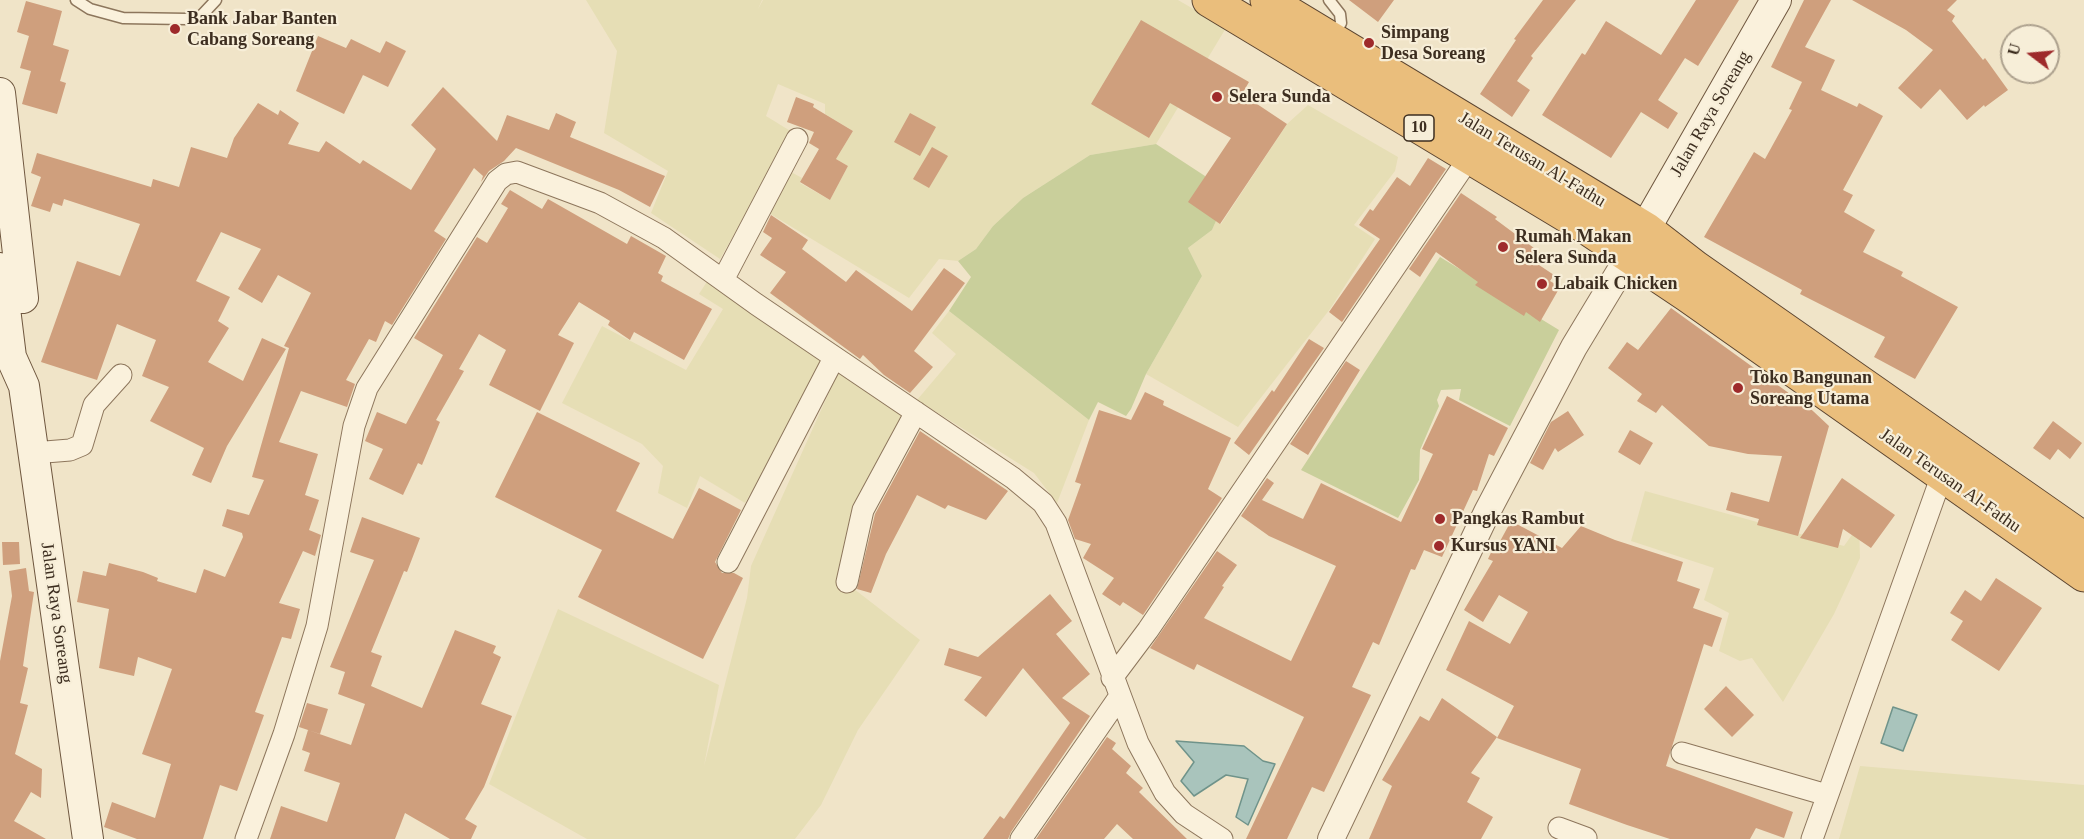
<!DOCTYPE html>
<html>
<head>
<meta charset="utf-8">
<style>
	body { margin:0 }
	#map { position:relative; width:2084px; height:839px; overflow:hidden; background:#f0e4c8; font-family:Georgia,serif }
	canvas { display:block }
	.north { position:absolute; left:2000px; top:24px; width:60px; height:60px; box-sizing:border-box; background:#f7eed8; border:2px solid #ada18e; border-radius:50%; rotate:286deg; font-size:16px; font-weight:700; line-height:24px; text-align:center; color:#3d2e20 }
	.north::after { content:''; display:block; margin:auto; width:21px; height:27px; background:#9e2a2b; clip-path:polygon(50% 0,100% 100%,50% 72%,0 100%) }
</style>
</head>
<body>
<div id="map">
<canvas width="2084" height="839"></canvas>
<div class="north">U</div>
</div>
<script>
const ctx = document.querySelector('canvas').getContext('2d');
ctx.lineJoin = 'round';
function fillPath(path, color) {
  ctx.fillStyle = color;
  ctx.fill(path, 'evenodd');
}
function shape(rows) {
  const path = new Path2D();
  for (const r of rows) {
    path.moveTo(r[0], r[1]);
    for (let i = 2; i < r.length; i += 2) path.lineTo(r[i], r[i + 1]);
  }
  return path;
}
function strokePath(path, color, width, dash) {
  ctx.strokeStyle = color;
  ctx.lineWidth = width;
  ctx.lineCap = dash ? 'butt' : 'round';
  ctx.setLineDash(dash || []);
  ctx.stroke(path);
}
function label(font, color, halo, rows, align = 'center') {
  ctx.font = font + ' Georgia,serif';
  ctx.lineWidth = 4.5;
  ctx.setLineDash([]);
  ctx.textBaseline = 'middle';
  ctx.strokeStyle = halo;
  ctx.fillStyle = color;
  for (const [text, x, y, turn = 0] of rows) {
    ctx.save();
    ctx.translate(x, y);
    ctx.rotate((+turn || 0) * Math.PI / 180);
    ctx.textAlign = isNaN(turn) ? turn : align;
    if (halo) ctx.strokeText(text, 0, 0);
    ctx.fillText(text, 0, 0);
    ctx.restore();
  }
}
fillPath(shape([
	[586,0,762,0,758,9,763,0,1178,0,1226,28,1156,144,1090,155,1023,198,993,226,976,249,958,261,939,259,909,298,759,207,782,167,802,178,800,183,830,200,848,166,836,159,853,131,825,114,825,104,778,84,766,116,792,132,720,259,651,213,668,171,604,133,617,51],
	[1308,105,1398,157,1395,171,1354,225,1375,239,1330,309,1238,427,1146,374,1202,276,1188,248,1212,230,1216,221,1221,224,1287,124],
	[708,280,834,356,745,503,700,476,687,508,658,493,663,466,642,444,562,403,602,326,686,370,723,309,699,294],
	[949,311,1089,420,1057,503,1034,473,917,400,956,354,932,333],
	[840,368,912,416,845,582,920,640,858,730,821,805,795,839,587,839,489,784,558,609,719,685,704,766,747,598,751,566],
	[1645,491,1844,546,1859,525,1860,558,1834,614,1783,702,1752,658,1740,661,1719,651,1729,613,1704,600,1714,568,1631,541],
	[1860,766,2084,785,2084,839,1839,839]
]), '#e6deb5');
fillPath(shape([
	[1156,144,1205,176,1216,221,1212,230,1188,248,1202,276,1146,374,1131,409,1126,416,1098,402,1089,420,949,311,971,277,958,261,976,249,993,226,1023,198,1090,155],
	[1440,257,1559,330,1510,426,1459,400,1461,389,1441,390,1437,400,1439,406,1420,450,1419,480,1398,518,1301,470]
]), '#c9cf9b');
const water = shape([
	[1893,707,1917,715,1903,751,1881,743,1893,707],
	[1176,741,1244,746,1263,761,1275,764,1248,825,1236,817,1248,779,1226,775,1194,796,1181,781,1194,762,1176,741]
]);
fillPath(water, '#a9c4bc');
strokePath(water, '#6f938a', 1.5);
fillPath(shape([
	[1349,0,1394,0,1378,22],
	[1543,0,1576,0,1531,56,1533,58,1517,81,1530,90,1512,117,1480,94,1516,40,1514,39],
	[1696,0,1739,0,1698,66,1685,58,1658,100,1678,113,1668,129,1641,112,1611,158,1542,115,1582,53,1585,55,1606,21,1661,55],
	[1804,0,1831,0,1805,47,1835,60,1821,90,1857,107,1859,103,1883,116,1843,190,1853,195,1844,212,1875,230,1863,252,1903,272,1901,276,1958,307,1915,379,1874,357,1885,337,1800,294,1802,290,1704,237,1754,152,1765,159,1792,110,1789,109,1802,82,1771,67],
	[1852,0,1957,0,1947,10,1955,16,1952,21,1983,60,1985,58,2008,90,1985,107,1984,105,1967,120,1940,89,1921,109,1898,88,1933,50,1906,30],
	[26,1,62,11,53,45,69,50,60,81,66,83,57,114,22,104,31,71,20,68,29,36,17,32],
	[1141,20,1249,82,1242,94,1287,124,1220,224,1188,202,1231,138,1170,103,1149,138,1091,104],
	[318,36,346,48,351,39,380,53,386,41,406,51,388,87,363,75,344,114,296,91],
	[443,87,497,141,507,115,549,130,556,113,576,122,570,137,665,176,650,207,619,190,516,148,504,161,489,171,481,182,483,176,474,168,434,231,446,239,392,325,385,321,376,342,369,339,346,380,355,384,347,407,301,391,279,442,318,454,305,495,319,500,309,530,321,535,315,556,303,551,279,603,300,609,291,639,282,637,255,712,264,715,237,791,220,785,203,839,137,839,104,827,112,802,155,818,171,764,142,754,172,669,138,657,134,676,99,668,109,609,77,602,83,571,106,576,109,563,143,572,158,578,157,581,196,593,204,569,225,577,243,537,242,533,222,526,227,509,249,515,264,480,252,477,289,348,284,346,311,293,278,275,262,303,238,289,261,249,221,232,196,281,230,297,218,321,229,328,208,362,243,381,262,338,286,349,227,446,211,483,192,475,204,448,150,421,169,387,142,376,156,340,117,324,97,380,41,362,77,261,120,276,140,224,64,199,62,206,53,203,50,212,31,206,41,177,31,173,37,153,151,187,153,179,179,187,191,147,227,158,234,138,258,103,278,115,280,110,299,123,288,144,319,152,326,141,360,164,363,160,411,190,436,149,411,125],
	[796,97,814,104,813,107,853,131,836,159,848,166,830,200,800,182,819,149,809,143,814,132,787,122],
	[910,113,936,127,920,156,894,142],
	[932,147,948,156,929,188,913,179],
	[1428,158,1446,169,1342,322,1329,312,1380,239,1359,225,1370,209,1373,211,1397,177,1410,186],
	[510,190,542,209,548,199,627,244,631,236,666,256,658,273,663,276,661,281,712,309,684,360,634,332,630,340,608,325,610,321,579,302,558,335,574,343,540,411,489,385,506,350,479,334,459,369,464,371,436,420,440,422,422,465,418,463,403,495,369,479,383,449,365,441,377,412,406,424,443,355,414,338,477,237,487,243,508,208,501,204],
	[1461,193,1497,217,1495,219,1542,254,1536,263,1554,275,1550,281,1560,287,1540,322,1526,312,1524,316,1475,285,1478,282,1436,252,1420,277,1409,269],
	[771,215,808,240,802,249,846,282,856,270,912,311,944,268,965,283,914,351,933,367,910,393,884,375,863,355,860,359,770,293,786,272,760,255,772,238,763,232],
	[1671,308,1797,399,1798,397,1829,426,1798,536,1757,525,1759,519,1726,510,1731,492,1769,502,1782,456,1748,454,1709,446,1662,405,1656,413,1637,401,1642,394,1608,368,1627,342,1638,350],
	[1309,339,1324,348,1249,455,1234,443,1272,390,1274,392],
	[1346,361,1360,370,1308,455,1290,444],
	[1145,392,1164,401,1163,405,1231,438,1208,489,1222,498,1143,615,1123,602,1120,606,1102,594,1114,578,1083,558,1091,544,1075,539,1068,520,1081,484,1075,482,1099,410,1131,420],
	[1447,396,1508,428,1494,456,1489,454,1477,491,1473,490,1442,557,1424,550,1415,570,1411,569,1379,645,1373,642,1352,687,1371,695,1324,792,1312,787,1287,839,1246,839,1304,717,1197,664,1194,670,1150,648,1217,551,1237,565,1222,586,1224,587,1204,618,1291,661,1336,566,1269,536,1241,516,1267,478,1274,483,1262,500,1303,519,1321,483,1401,522,1433,454,1422,449],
	[1568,411,1584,435,1558,452,1555,448,1543,470,1530,463,1551,422],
	[537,412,640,463,616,511,673,539,699,488,741,510,715,562,722,573,734,573,743,578,703,659,578,597,602,550,495,497],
	[2053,421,2082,443,2070,459,2058,449,2050,460,2033,448],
	[1630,430,1653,443,1640,465,1618,452],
	[920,431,1008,491,986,520,948,505,945,509,917,495,886,554,871,593,857,589,875,514],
	[1842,478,1895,515,1871,548,1843,529,1838,548,1800,538],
	[362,517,420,538,407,572,404,571,371,652,382,656,371,686,422,708,455,630,496,646,493,653,501,657,481,704,512,716,484,787,465,819,477,826,471,839,450,839,405,813,395,839,270,839,281,806,327,822,340,783,304,771,310,753,302,750,308,730,351,745,365,704,338,694,345,672,330,667,374,560,350,552],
	[1511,521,1562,548,1581,526,1615,540,1683,562,1677,581,1700,589,1693,608,1722,618,1712,647,1704,644,1666,766,1793,812,1784,838,1756,828,1750,839,1670,839,1627,825,1569,804,1581,769,1497,738,1514,706,1446,670,1469,621,1510,644,1528,612,1499,595,1483,622,1464,610,1493,561,1488,559,1495,544,1498,545],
	[2,542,19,542,20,564,3,565],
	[26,568,29,591,34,592,23,666,28,668,20,703,28,705,15,754,42,769,41,798,31,792,14,821,46,839,0,839,0,661,12,596,9,571],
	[1996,578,2042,608,1999,671,1951,640,1963,621,1950,613,1965,590,1981,601],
	[1050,594,1072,621,1056,634,1090,674,1062,698,1090,716,1011,832,1008,839,983,839,1000,816,1004,819,1070,723,1023,668,986,717,964,700,982,677,944,665,949,648,978,657],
	[1726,686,1754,715,1732,737,1704,709],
	[1442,698,1497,737,1471,773,1480,778,1467,802,1493,817,1481,839,1369,839,1392,786,1382,780,1420,716,1429,721],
	[307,703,328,709,320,734,299,727],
	[1107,737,1116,743,1112,749,1131,766,1126,773,1143,788,1139,792,1187,839,1133,839,1117,824,1104,839,1036,839]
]), '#cf9f7d');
const service = shape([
	[76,0,90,9,123,18,187,19,201,16,216,0],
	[1329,0,1340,14,1341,23,1334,36]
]);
const minor = shape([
	[723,280,797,139],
	[33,453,70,450,82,445,94,405,121,375],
	[728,562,834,358],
	[847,582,863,510,916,412],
	[1112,678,1148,630,1469,158],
	[1682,753,1827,795],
	[1559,828,1586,838],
	[246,839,284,734,317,626,354,426,367,388,497,181,506,174,517,172,600,203,664,238,756,304,1013,478,1043,503,1056,523,1138,743,1165,793,1184,814,1222,839],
	[1021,839,1120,696],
	[1812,839,1942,475]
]);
const tertiary = shape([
	[1331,839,1487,512,1574,347,1629,256]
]);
const secondary = shape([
	[0,93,23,298],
	[1633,250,1776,0],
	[0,268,11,357,24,386,88,839]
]);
const trunk = shape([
	[1209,0,1584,226,1687,295,2084,575],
	[1267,0,1646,229,1695,267,2084,539]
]);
strokePath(service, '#8d765c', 13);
strokePath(minor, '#8d765c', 23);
strokePath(tertiary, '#8d765c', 28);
strokePath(secondary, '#6f573f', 32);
strokePath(trunk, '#5b4430', 35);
strokePath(service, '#faf1dc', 10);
strokePath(minor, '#faf1dc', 21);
strokePath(tertiary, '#faf1dc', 26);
strokePath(secondary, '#faf1dc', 30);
strokePath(trunk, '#eabe7c', 33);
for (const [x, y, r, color] of [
	[175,29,6,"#9e2a2b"],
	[1369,43,6,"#9e2a2b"],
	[1217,97,6,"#9e2a2b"],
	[1503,247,6,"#9e2a2b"],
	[1542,284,6,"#9e2a2b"],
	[1738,388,6,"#9e2a2b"],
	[1440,519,6,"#9e2a2b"],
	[1439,546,6,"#9e2a2b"]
]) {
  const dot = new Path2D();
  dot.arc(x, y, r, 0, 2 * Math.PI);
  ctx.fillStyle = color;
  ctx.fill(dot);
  strokePath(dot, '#f7eed8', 2);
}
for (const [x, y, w] of [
	[1419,128,30]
]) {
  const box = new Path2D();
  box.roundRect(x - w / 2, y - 13, w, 26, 4.5);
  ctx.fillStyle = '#f7eed8';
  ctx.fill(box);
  strokePath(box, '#3d2e20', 1.5);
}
label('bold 16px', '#3d2e20', null, [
	["10",1419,128]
]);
label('bold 18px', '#3d2e20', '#f7eed8', [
	["Bank Jabar Banten",187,19],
	["Cabang Soreang",187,40],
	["Simpang",1381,33],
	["Desa Soreang",1381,54],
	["Selera Sunda",1229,97],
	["Rumah Makan",1515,237],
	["Selera Sunda",1515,258],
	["Labaik Chicken",1554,284],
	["Toko Bangunan",1750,378],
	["Soreang Utama",1750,399],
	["Pangkas Rambut",1452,519],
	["Kursus YANI",1451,546]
], 'left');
label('18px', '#3d2e20', '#f7eed8', [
	["Jalan Raya Soreang",1711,114,-60],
	["Jalan Terusan Al-Fathu",1532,160,31],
	["Jalan Terusan Al-Fathu",1950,481,35],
	["Jalan Raya Soreang",56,613,82]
]);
</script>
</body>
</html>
